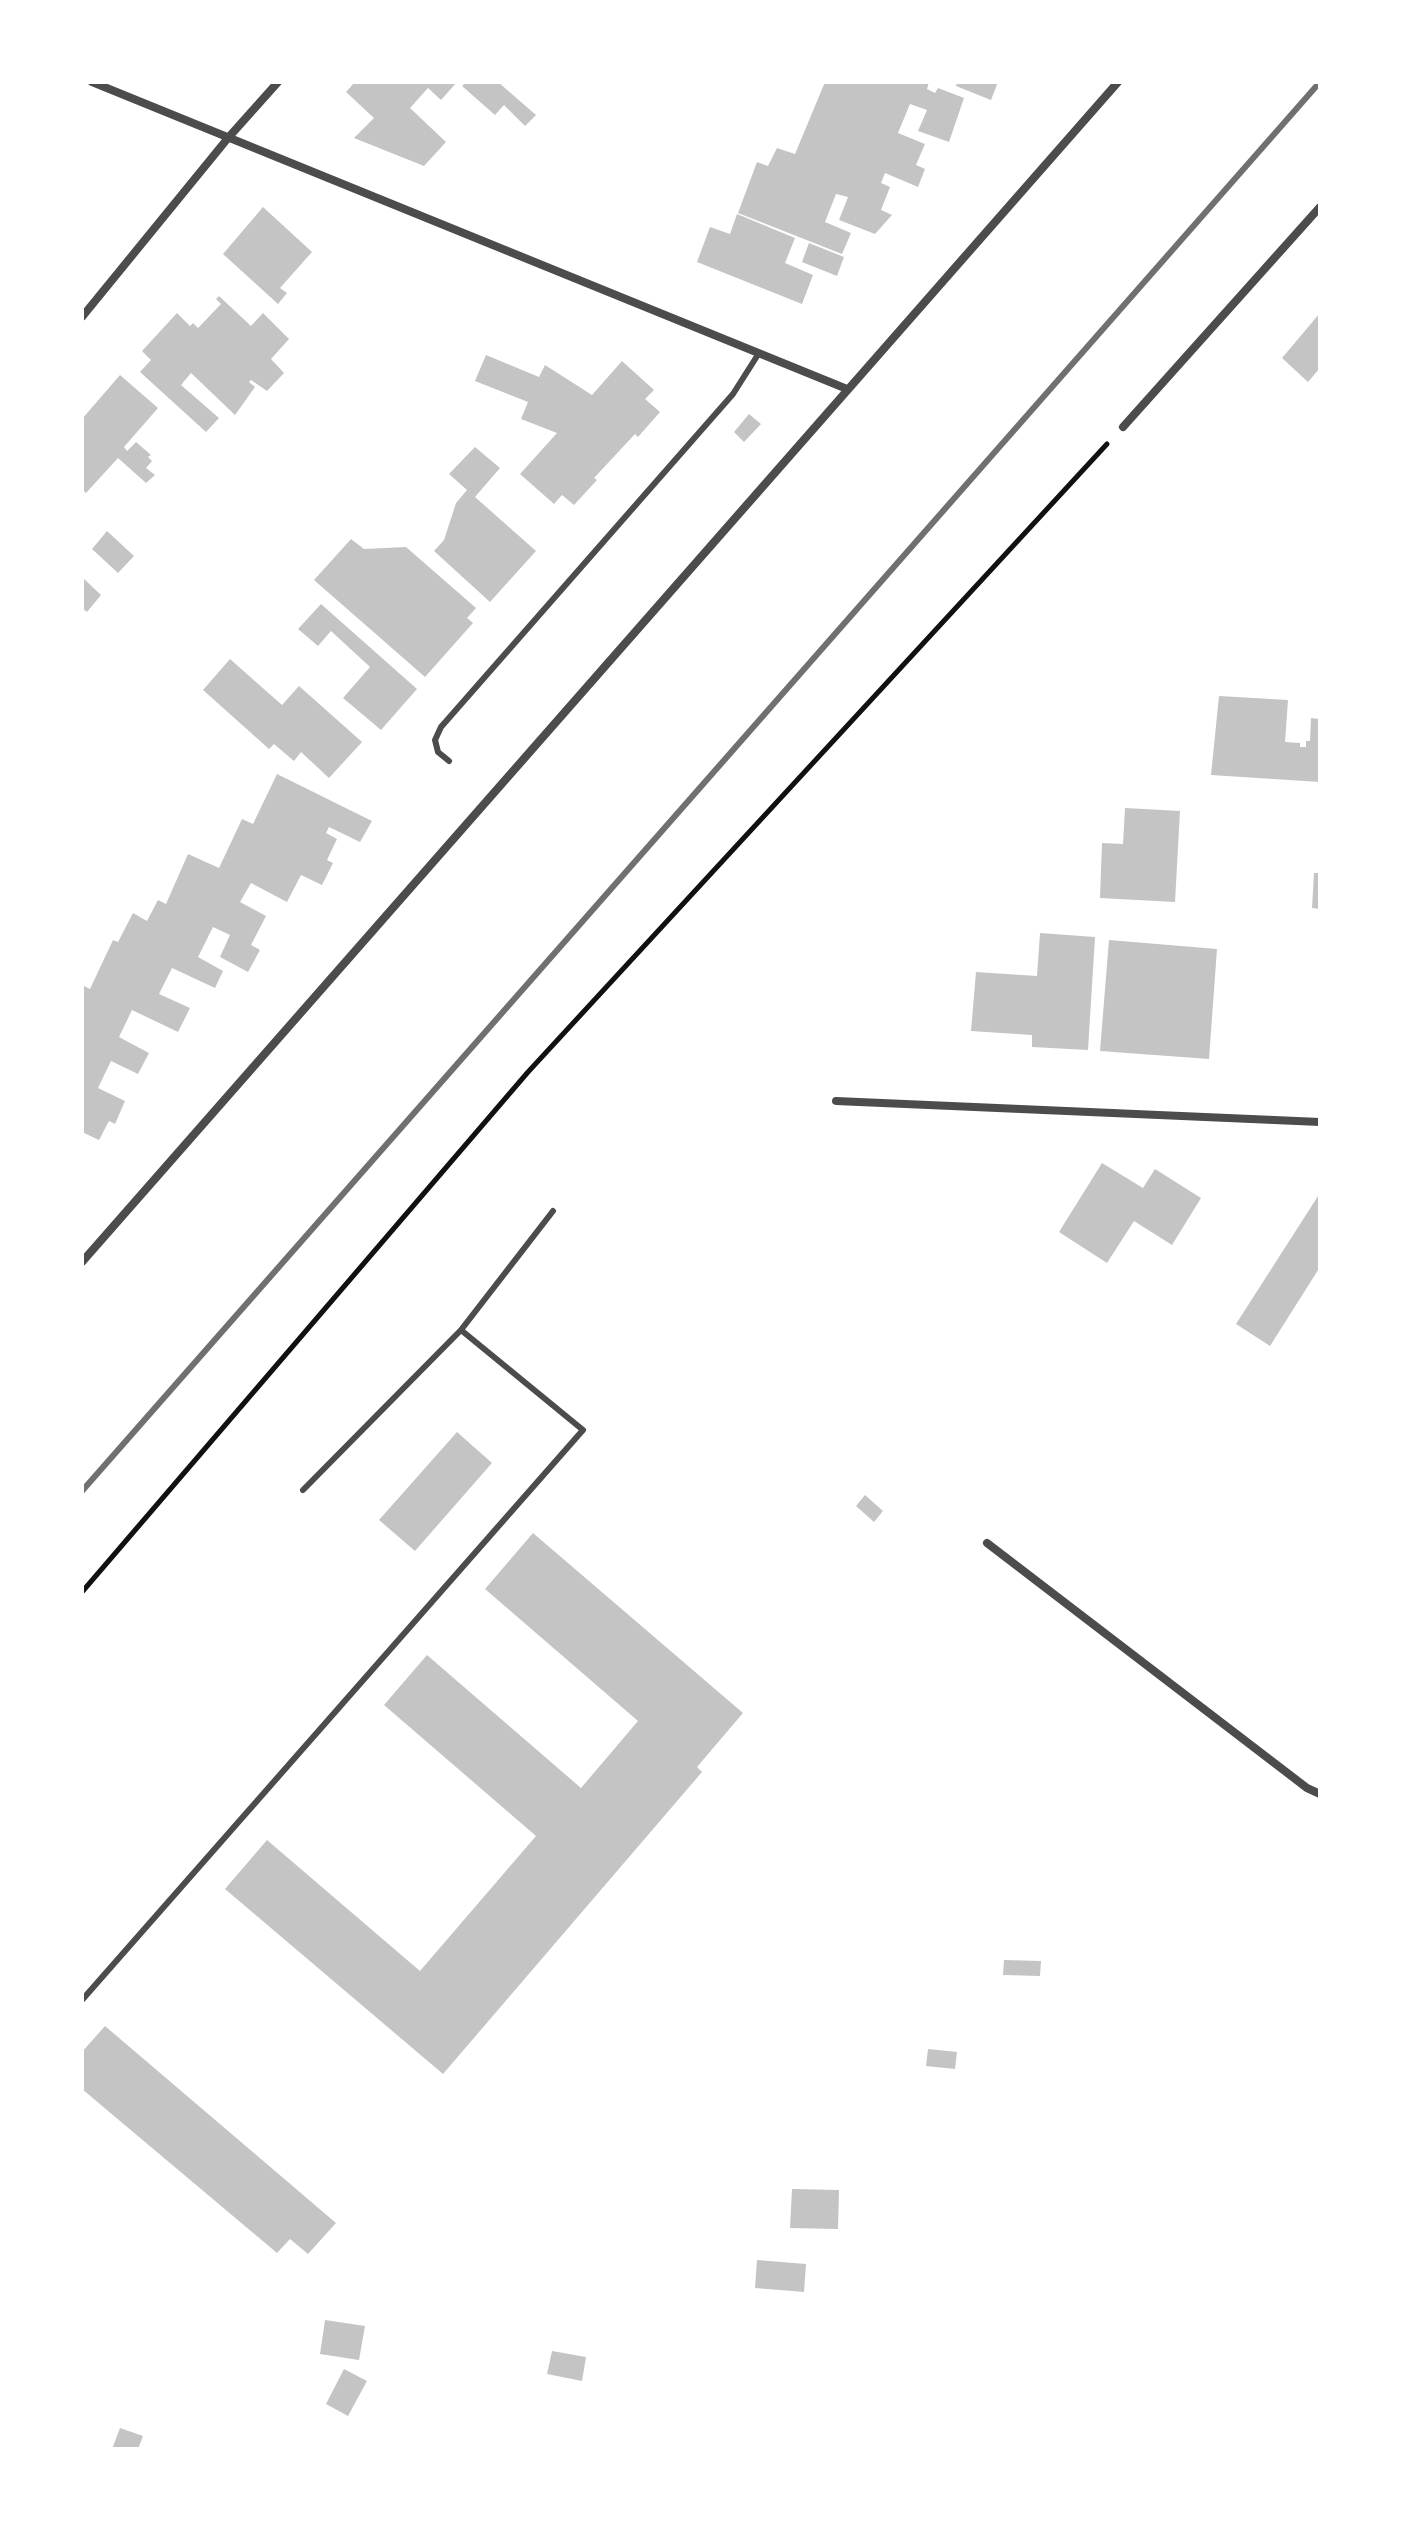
<!DOCTYPE html>
<html>
<head>
<meta charset="utf-8">
<style>
	body { margin:0 }
	#map { position:relative; width:1402px; height:2531px; overflow:hidden; background:#fff; font-family:"Varela Round",sans-serif }
	canvas { display:block }
	.frame { position:absolute; inset:0; border:84px solid #fff; pointer-events:none }
</style>
</head>
<body>
<div id="map">
<canvas width="1402" height="2531"></canvas>
<div class="frame"></div>
</div>
<script>
const ctx = document.querySelector('canvas').getContext('2d');
ctx.lineJoin = 'round';
function fillPath(path, color) {
  ctx.fillStyle = color;
  ctx.fill(path, 'evenodd');
}
function shape(rows) {
  const path = new Path2D();
  for (const r of rows) {
    path.moveTo(r[0], r[1]);
    for (let i = 2; i < r.length; i += 2) path.lineTo(r[i], r[i + 1]);
  }
  return path;
}
function strokePath(path, color, width, dash) {
  ctx.strokeStyle = color;
  ctx.lineWidth = width;
  ctx.lineCap = dash ? 'butt' : 'round';
  ctx.setLineDash(dash || []);
  ctx.stroke(path);
}
fillPath(shape([
	[355,82,457,82,441,100,428,88,410,108,446,142,424,166,354,138,374,118,346,92],
	[466,82,498,82,536,115,525,126,504,105,495,115,462,86],
	[825,82,929,82,927,89,935,93,938,88,964,98,949,142,918,131,927,110,910,104,898,133,925,144,916,165,925,169,918,187,885,173,881,183,890,187,881,210,892,215,875,234,839,220,848,197,836,194,825,222,851,233,842,254,738,213,757,162,768,166,777,148,795,154],
	[957,82,998,82,991,100,956,86],
	[263,207,312,252,280,288,287,293,278,304,223,254],
	[737,214,795,238,785,263,813,275,802,304,697,262,710,227,730,234],
	[809,243,844,257,837,276,802,262],
	[219,296,251,326,263,313,289,339,271,359,284,373,267,391,251,380,249,382,255,387,235,415,191,373,181,385,219,418,206,432,140,372,151,360,142,351,177,313,190,326,193,323,198,328,221,304,216,299],
	[1320,313,1320,368,1308,382,1282,358],
	[486,355,539,377,545,365,592,395,622,361,654,390,645,399,660,412,638,437,635,434,594,478,597,480,574,505,562,495,554,504,520,474,557,433,521,419,528,402,475,381],
	[120,375,158,408,124,447,127,451,136,442,151,455,148,457,152,461,146,468,155,475,146,483,118,458,86,493,82,489,82,419],
	[749,414,761,424,744,442,734,432],
	[475,447,500,468,475,497,536,551,490,602,434,551,444,540,456,503,467,490,449,474],
	[107,531,134,556,118,573,92,549],
	[351,539,364,549,406,547,476,608,467,618,473,623,425,677,314,580],
	[82,577,101,595,87,612,82,608],
	[321,604,417,689,381,730,343,698,370,667,331,631,318,646,298,629],
	[230,659,282,705,299,686,362,742,329,778,301,752,294,761,274,744,269,749,203,690],
	[1219,696,1288,700,1285,742,1300,743,1300,747,1306,747,1306,741,1310,741,1311,718,1320,719,1320,782,1211,775],
	[277,774,372,821,360,842,329,827,326,833,337,839,327,860,333,863,322,885,301,875,287,902,251,883,240,902,266,916,251,945,260,950,248,972,220,957,230,935,213,927,198,957,223,971,215,988,172,968,159,994,190,1008,178,1032,132,1010,119,1037,149,1053,138,1074,111,1061,98,1088,125,1101,115,1124,109,1121,99,1140,82,1132,82,985,90,989,113,940,118,942,133,913,147,921,158,900,166,904,188,854,219,868,242,819,253,824],
	[1125,808,1180,811,1175,902,1100,898,1102,843,1123,844],
	[1314,873,1320,873,1320,909,1312,908],
	[1040,933,1095,937,1088,1050,1032,1047,1032,1035,971,1031,976,972,1037,976],
	[1109,940,1217,949,1209,1059,1100,1051],
	[1102,1163,1143,1188,1155,1169,1201,1198,1172,1245,1134,1221,1107,1263,1059,1232],
	[1320,1193,1320,1267,1270,1346,1236,1324],
	[457,1432,492,1463,415,1551,379,1520],
	[865,1495,883,1511,874,1522,856,1506],
	[533,1533,743,1713,697,1767,702,1772,443,2074,225,1889,267,1840,420,1971,536,1836,384,1705,427,1655,581,1788,638,1721,485,1589],
	[1004,1960,1041,1961,1040,1976,1003,1975],
	[105,2026,336,2223,308,2254,290,2239,277,2253,82,2089,82,2052],
	[928,2049,957,2052,955,2069,926,2066],
	[792,2189,839,2190,838,2229,790,2228],
	[757,2260,806,2264,804,2292,755,2288],
	[325,2320,365,2326,359,2360,320,2354],
	[552,2351,586,2357,582,2381,547,2374],
	[344,2369,367,2381,348,2416,326,2404],
	[120,2428,143,2436,138,2449,112,2449]
]), '#c4c4c4');
strokePath(shape([
	[82,1592,528,1072,1107,444]
]), '#111', 5);
strokePath(shape([
	[449,761,438,752,435,740,441,727,733,394,759,353],
	[461,1330,553,1211],
	[82,2000,583,1430,461,1330,303,1490]
]), '#4c4c4c', 6);
strokePath(shape([
	[92,82,847,389],
	[82,317,228,138,278,82],
	[1123,427,1320,207],
	[836,1101,1320,1122],
	[82,1262,1118,82],
	[987,1543,1307,1788,1320,1794]
]), '#4c4c4c', 8);
strokePath(shape([
	[82,1491,1320,82]
]), '#707070', 6);
</script>
</body>
</html>
